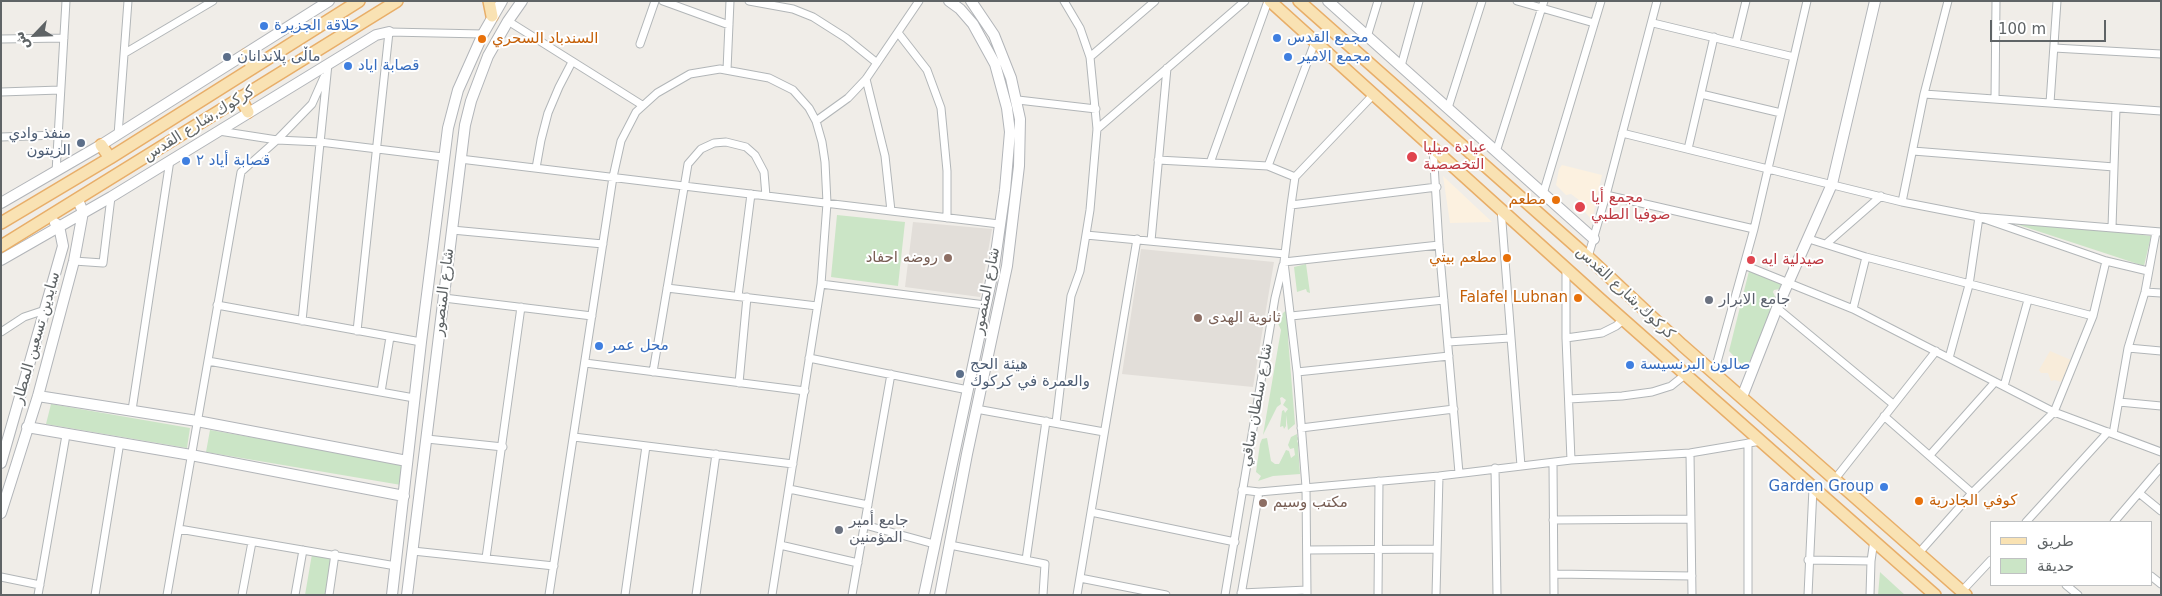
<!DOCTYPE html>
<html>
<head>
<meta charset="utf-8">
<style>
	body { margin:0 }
	#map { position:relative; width:2162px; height:596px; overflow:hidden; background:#f0ede8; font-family:"DejaVu Sans","Noto Naskh Arabic",sans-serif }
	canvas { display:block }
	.frame { position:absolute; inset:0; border:2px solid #5f6466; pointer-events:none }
	.legend { position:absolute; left:1990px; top:521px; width:162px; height:65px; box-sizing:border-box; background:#fff; border:1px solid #bfc1c2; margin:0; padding:6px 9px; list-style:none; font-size:15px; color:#5f6466 }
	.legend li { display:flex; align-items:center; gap:10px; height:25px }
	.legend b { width:25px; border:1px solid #bfc1c2 }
	.north { position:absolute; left:10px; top:10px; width:50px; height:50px; -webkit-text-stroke:4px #fff; paint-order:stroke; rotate:246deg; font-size:14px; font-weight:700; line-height:20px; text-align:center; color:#5f6466 }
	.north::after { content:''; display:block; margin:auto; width:18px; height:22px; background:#5f6466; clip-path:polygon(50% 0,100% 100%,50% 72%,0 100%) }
	.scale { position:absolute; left:1990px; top:20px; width:116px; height:22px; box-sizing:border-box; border:2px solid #5f6466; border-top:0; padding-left:6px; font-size:15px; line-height:18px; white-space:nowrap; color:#5f6466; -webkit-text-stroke:4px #fff; paint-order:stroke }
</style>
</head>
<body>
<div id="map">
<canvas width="2162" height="596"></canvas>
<div class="frame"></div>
<ul class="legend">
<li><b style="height:6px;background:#f9e2b3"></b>طريق</li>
<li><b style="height:14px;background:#cbe5c6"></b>حديقة</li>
</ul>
<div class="north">ش</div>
<div class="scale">100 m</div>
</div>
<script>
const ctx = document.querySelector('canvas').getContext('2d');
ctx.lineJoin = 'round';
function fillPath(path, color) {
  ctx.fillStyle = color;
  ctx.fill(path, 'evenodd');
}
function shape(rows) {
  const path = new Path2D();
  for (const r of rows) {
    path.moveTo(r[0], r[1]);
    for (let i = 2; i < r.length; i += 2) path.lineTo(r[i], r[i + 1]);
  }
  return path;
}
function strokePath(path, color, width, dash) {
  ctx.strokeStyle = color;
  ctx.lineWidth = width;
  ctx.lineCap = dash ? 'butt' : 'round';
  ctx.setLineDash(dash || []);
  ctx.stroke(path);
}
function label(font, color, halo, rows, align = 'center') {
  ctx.font = font + ' "DejaVu Sans","Noto Naskh Arabic",sans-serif';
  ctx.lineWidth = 4;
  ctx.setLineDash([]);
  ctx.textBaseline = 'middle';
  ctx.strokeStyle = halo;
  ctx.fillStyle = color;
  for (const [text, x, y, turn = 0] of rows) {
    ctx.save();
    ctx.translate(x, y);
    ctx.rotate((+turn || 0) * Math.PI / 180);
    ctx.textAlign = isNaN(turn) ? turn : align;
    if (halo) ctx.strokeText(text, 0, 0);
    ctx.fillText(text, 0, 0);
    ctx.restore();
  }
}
fillPath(shape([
	[1562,165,1602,175,1592,220,1579,205,1579,200,1571,194,1566,195,1556,185,1559,169],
	[1443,176,1492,222,1450,223]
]), '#fcf1e0');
fillPath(shape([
	[913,222,992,229,980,297,905,287],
	[1141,249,1274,262,1253,387,1122,374]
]), '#e2ded9');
fillPath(shape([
	[837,215,905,222,898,286,831,277],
	[2013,223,2110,231,2151,236,2144,266],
	[1306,264,1310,293,1307,292,1306,289,1297,292,1294,267],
	[1749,271,1782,282,1780,289,1774,290,1773,292,1777,301,1746,369,1729,351],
	[1288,310,1288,338,1295,424,1288,430,1286,415,1286,426,1284,429,1283,426,1280,427,1282,411,1284,410,1285,413,1288,409,1283,405,1286,400,1282,397,1280,398,1281,404,1277,407,1263,435,1281,330,1277,321,1284,312],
	[51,404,190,428,187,448,46,424],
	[210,430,410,465,407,486,206,452],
	[1297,434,1297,437,1299,438,1297,441,1299,445,1298,447,1300,474,1273,476,1258,481,1261,476,1256,472,1260,444,1262,439,1267,438,1271,461,1275,464,1279,464,1286,450,1289,451,1291,458,1295,455,1294,448,1290,449,1288,445,1291,437],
	[312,554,335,558,328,595,305,595],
	[1880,572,1881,573,1905,595,1878,595]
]), '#cbe5c6');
fillPath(shape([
	[2050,351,2071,360,2061,382,2055,380,2051,381,2048,373,2041,373,2039,370]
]), '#f8ecda');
const street = shape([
	[663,1,729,25],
	[749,1,793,9,813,17,846,38,877,63],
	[1517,1,1594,23],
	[508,21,642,105],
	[1653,23,1794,57],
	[899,34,927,70,941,108,947,171,947,218],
	[1367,37,1378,1],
	[1,39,64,38],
	[1736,42,1746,1],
	[640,44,655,1],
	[2054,48,2161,54],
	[125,53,213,1],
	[1090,57,1155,1],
	[1401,66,1419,1],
	[727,70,730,1],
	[866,79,885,156,891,211],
	[1,92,60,90],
	[1701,94,1781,113],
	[1924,94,2161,111],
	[1995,99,1996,1],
	[1018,100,1096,109],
	[2050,103,2057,1],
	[1448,108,1482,1],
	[816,121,848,98,866,79,919,1],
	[1097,129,1245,1],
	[219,131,277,140,312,104,324,77],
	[1622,133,1902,202,1979,217,2106,261,2148,271],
	[118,135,128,1],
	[1,137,57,135],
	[1433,148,1439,245,1459,473],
	[1688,149,1714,37],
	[1913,151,2114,167],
	[1496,152,1544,1],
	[460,159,999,224],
	[1158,160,1268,166,1295,177],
	[1210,163,1268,1],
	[1268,166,1315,42],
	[536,168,541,140,548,113,559,87,572,62],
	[56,172,66,1],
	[1543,194,1601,1],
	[1606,195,1754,229],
	[1902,202,1924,94,1948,1],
	[1291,205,1437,187],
	[1501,209,1521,466],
	[2112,227,2116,108],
	[452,230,603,244],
	[1086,235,1285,254],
	[1809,239,1866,257,2093,316],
	[1151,241,1167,68],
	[1826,244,1881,196],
	[1588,257,1606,195,1657,1],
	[74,261,103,263,111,197],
	[1284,262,1439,245],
	[1744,265,1853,309,2054,412,2161,452],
	[1566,268,1566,338,1571,460],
	[821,284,985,305],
	[667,288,817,306],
	[2145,292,2161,293],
	[738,296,751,194],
	[444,298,592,316],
	[217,305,421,342],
	[1777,308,1893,404],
	[1853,309,1866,257],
	[1291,316,1444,300],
	[302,321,328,64],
	[357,331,389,32,483,34],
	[1,332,24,317,45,310],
	[1566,338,1602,333,1616,326,1624,319],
	[1448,342,1510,338],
	[2128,348,2161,351],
	[809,358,968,390],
	[1949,358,1969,285,1979,217,2161,232],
	[208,361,414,398],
	[585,363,805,391],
	[653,372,688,164,701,149,714,143,726,142,746,147,755,155,764,172,766,196],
	[1297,372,1449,356],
	[1714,373,1754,229,1807,1],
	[739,383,747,297],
	[2004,386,2028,300],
	[381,392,390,337],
	[1569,399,1622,396,1652,392,1671,386,1686,374],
	[2119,402,2161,406],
	[976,409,1104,432],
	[132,410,170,160],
	[1884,416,1972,493],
	[1056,423,1071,296,1080,271,1090,210,1097,129,1090,57,1080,28,1064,1],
	[1301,428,1454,409],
	[2113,434,2128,348,2145,292,2156,232],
	[574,437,793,464],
	[427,439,503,447],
	[1690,453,1692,595],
	[1930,455,1995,382],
	[1553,463,1554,595],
	[1495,468,1497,595],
	[1835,479,1936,351],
	[789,489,868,505],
	[1242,490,1259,492,1439,476,1571,460,1690,453,1761,441],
	[2139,493,2161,511],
	[1091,512,1235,542],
	[1553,520,1691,519],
	[2026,522,2108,432],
	[2114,522,2161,467],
	[865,525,934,544],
	[179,529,396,566],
	[780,545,858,563],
	[950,545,1045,564,1043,595],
	[1307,550,1437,549],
	[413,551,554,566],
	[1918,554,1972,493,2054,412,2093,316,2106,261],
	[486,558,521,307],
	[1026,560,1046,421],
	[1808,560,1871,561],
	[1554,574,1692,576],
	[2151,576,2161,584],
	[1,577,40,585],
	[1080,578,1166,595],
	[2066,585,2078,595],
	[1962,591,1991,560],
	[1241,593,1307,590],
	[38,595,66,435],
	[95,595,120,442],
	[167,595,241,172,277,140,320,142,443,157],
	[242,595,252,542],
	[295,595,303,550],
	[329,595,335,554],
	[549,595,613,177,621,141,636,112,657,93,690,74,720,69,769,78,793,90,809,108,816,121,822,142,825,162,827,203,821,284,772,595],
	[625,595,646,446],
	[696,595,716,454],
	[852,595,891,374],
	[1077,595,1137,239],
	[1225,595,1275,298,1283,265],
	[1241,595,1259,492],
	[1307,595,1306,487,1297,372,1284,262,1291,205,1295,177,1374,94],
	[1378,595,1379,481],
	[1436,595,1439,476],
	[1748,595,1748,443],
	[1808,595,1813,488],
	[1870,595,1871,561,1874,540]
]);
const secondary = shape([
	[1328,1,1594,239],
	[1,203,101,145,329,1],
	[1,260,111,197,376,35,389,32],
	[38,396,197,421,407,461],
	[1742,397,1777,308,1832,184,1875,1],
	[27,427,191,455,404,496],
	[1,463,63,246,59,226,55,223],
	[1,513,38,396,74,261,83,212,78,200],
	[392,595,421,342,448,128,458,90,483,34,502,1],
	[407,595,465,125,471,101,488,56,508,21,522,1],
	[924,595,994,267,1005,190,1010,132,1007,108,995,64,973,24,960,9,949,1],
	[940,595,967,454,1007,266,1019,166,1020,119,1011,78,994,35,971,1]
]);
const primary = shape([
	[489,1,492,16],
	[1270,1,1600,299,1935,595],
	[1299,1,1588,257,1682,345,1966,595],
	[246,55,253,68],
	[240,97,248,112],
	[101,145,110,158],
	[1,223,110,158,359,1],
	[1,246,397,1]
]);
strokePath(street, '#b2b6b8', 9);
strokePath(secondary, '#b2b5b9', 12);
strokePath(primary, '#e8ae69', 14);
strokePath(street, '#fff', 7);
strokePath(secondary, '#fff', 10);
strokePath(primary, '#f9e2b3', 11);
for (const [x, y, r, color] of [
	[264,26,5,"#3f7fe0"],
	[1277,38,5,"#3f7fe0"],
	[482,39,5,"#e8710a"],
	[227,57,5,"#5c6f8a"],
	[1288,57,5,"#3f7fe0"],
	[348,66,5,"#3f7fe0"],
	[81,143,5,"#5c6f8a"],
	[1412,157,6,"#e0444e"],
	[186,161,5,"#3f7fe0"],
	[1556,200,5,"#e8710a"],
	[1580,207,6,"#e0444e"],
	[948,258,5,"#8d6e63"],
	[1507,258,5,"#e8710a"],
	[1751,260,5,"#e0444e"],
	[1578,298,5,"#e8710a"],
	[1709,300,5,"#6b7280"],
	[1198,318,5,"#8d6e63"],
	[599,346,5,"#3f7fe0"],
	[1630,365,5,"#3f7fe0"],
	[960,374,5,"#5c6f8a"],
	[1884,487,5,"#3f7fe0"],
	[1919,501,5,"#e8710a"],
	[1263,503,5,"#8d6e63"],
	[839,530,5,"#6b7280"]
]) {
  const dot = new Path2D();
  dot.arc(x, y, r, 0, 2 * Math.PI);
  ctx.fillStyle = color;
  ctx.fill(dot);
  strokePath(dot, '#fff', 2);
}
label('15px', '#366cbe', '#fff', [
	["حلاقة الجزيرة",274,26],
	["مجمع القدس",1287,38],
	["مجمع الامير",1298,57],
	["قصابة اياد",358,66],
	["قصابة أياد ٢",196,161],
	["محل عمر",609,346],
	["صالون البرنسيسة",1640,365],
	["Garden Group",1874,487,"right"]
], 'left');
label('15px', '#c56008', '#fff', [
	["السندباد السحري",492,39,"left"],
	["مطعم",1546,200],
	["مطعم بيتي",1497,258],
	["Falafel Lubnan",1568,298],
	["كوفي الجادرية",1929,501,"left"]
], 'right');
label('15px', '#4e5e75', '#fff', [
	["ماڵی پلاندانان",237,57],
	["منفذ وادي",71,134,"right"],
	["الزيتون",71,151,"right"],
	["هيئة الحج",970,365],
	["والعمرة في كركوك",970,382]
], 'left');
label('15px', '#5f6466', '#fff', [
	["كركوك,شارع القدس",199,124,-32],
	["شارع المنصور",987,291,-79],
	["شارع المنصور",444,292,-83],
	["كركوك,شارع القدس",1625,293,43],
	["سايدين تسعين المطار",37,338,-74],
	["شارع سلطان ساقي",1257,405,-80]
]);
label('15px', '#be3a42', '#fff', [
	["عيادة ميليا",1423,148],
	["التخصصية",1423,165],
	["مجمع أيا",1591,198],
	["صوفيا الطبي",1591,215],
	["صیدلیة ایە",1761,260]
], 'left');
label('15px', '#785e54', '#fff', [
	["روضه احفاد",938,258,"right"],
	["ثانوية الهدى",1208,318],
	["مكتب وسيم",1273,503]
], 'left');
label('15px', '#5b616d', '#fff', [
	["جامع الابرار",1719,300],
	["جامع أمير",849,521],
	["المؤمنين",849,538]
], 'left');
</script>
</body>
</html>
